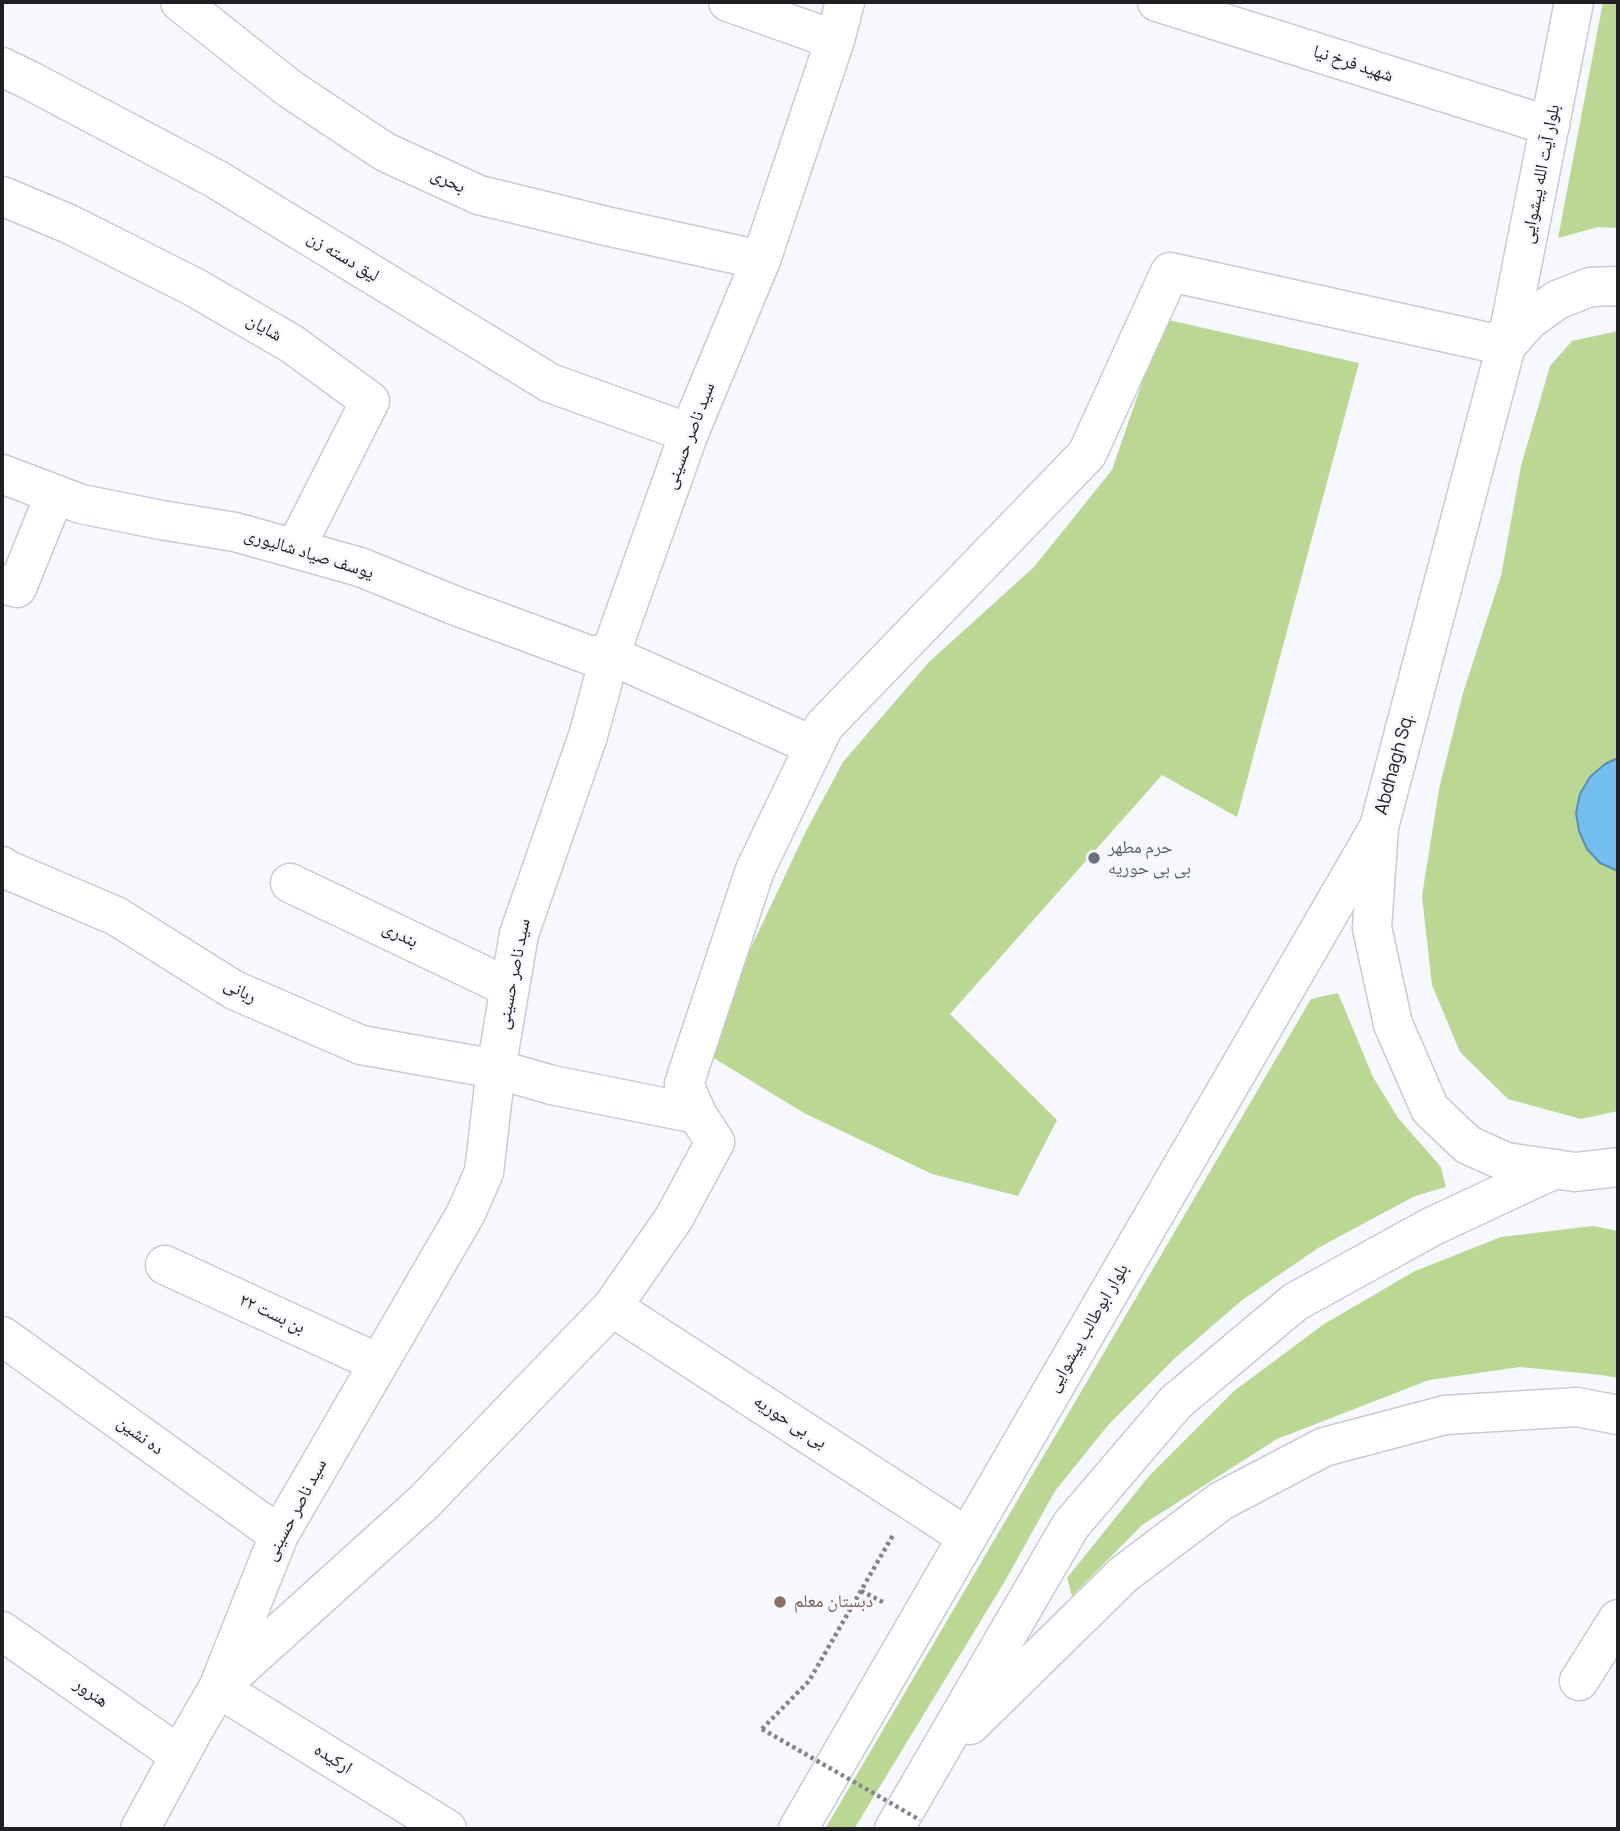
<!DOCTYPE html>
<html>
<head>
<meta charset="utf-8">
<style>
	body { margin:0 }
	#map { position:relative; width:1620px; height:1831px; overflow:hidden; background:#f7f7fe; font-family:Manrope,sans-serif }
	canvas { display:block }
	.frame { position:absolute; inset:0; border:4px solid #202024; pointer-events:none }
</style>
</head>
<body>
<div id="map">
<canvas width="1620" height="1831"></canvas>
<div class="frame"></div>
</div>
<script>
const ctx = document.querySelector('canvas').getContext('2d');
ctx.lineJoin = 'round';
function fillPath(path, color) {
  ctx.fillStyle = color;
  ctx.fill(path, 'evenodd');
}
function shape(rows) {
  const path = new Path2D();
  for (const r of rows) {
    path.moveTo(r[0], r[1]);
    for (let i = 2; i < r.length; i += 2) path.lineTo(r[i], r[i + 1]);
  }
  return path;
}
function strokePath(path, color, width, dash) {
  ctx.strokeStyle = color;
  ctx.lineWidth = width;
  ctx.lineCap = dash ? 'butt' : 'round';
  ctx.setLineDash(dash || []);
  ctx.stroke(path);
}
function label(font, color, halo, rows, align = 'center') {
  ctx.font = font + ' Manrope,"Noto Naskh Arabic",sans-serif';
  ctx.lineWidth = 5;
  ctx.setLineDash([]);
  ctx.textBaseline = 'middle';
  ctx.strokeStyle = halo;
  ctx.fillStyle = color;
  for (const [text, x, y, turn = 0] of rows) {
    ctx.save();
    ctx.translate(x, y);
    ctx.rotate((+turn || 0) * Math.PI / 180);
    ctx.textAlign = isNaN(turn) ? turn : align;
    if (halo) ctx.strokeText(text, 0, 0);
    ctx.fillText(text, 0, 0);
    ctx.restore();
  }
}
fillPath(shape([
	[1603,2,1618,2,1618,228,1598,227,1558,238],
	[1164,319,1359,363,1237,817,1162,775,950,1014,1057,1120,1018,1196,932,1174,804,1113,712,1057,740,971,806,831,843,762,929,662,1034,567,1112,470],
	[1618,331,1618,758,1605,764,1600,863,1618,871,1618,1111,1581,1119,1508,1099,1460,1052,1432,985,1422,896,1439,789,1463,693,1501,576,1521,466,1550,366,1572,341],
	[1338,993,1373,1077,1398,1118,1441,1167,1446,1187,1415,1196,1318,1248,1241,1301,1174,1359,1109,1424,1055,1491,1005,1581,854,1829,825,1829,1311,999],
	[1593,1226,1618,1231,1618,1378,1601,1375,1520,1367,1429,1380,1277,1439,1142,1525,1072,1596,1067,1578,1149,1476,1234,1391,1324,1324,1415,1271,1501,1237]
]), '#bad794');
const water = shape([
	[1618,758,1618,871,1600,863,1587,849,1579,831,1576,813,1580,794,1590,777,1605,764,1618,758]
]);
fillPath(water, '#74bdef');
strokePath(water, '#5b8eb2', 2);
const minor = shape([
	[180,2,290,89,385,152,479,195,606,226,761,260],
	[728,2,835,40],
	[1157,2,1550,126],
	[2,67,29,80,216,179,550,383,689,433],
	[2,196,69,224,194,287,292,344,370,401,295,549],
	[2,474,81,504,161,520,235,532,360,567,456,606,589,655,610,655,814,746],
	[2,584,17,588,55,494],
	[2,866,3,868,116,916,234,990,361,1045,496,1069,552,1085,697,1114,715,1142,674,1218,612,1307,424,1502,218,1688,447,1829],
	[290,883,510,988],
	[697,1114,684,1084,755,870,824,726,1087,454,1170,272,1506,346],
	[165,1265,378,1363],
	[612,1307,967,1537],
	[2,1336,279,1535],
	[2,1631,179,1755],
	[1579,1681,1618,1619],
	[140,1829,193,1731,218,1688,279,1535,466,1213,484,1172,496,1069,519,934,588,736,610,655,689,433,761,260,835,40,845,2]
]);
const major = shape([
	[1618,286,1590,287,1557,300,1529,320,1506,346,1379,827,1372,928,1393,1024,1430,1109,1468,1145,1506,1162,1575,1172,1618,1167],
	[1506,346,1574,2]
]);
const highway = shape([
	[970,1725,1124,1574,1221,1501,1324,1447,1445,1415,1577,1407,1618,1415],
	[798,1829,1379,827],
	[894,1829,1071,1525,1176,1402,1295,1302,1431,1227,1555,1169]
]);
strokePath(minor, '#cbcad5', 41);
strokePath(major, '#cbcad5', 41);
strokePath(highway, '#cbcad5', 41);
strokePath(shape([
	[861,1591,885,1603],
	[762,1729,809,1681,893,1535]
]), '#848489', 4.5, [3.5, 3.5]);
strokePath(minor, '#fff', 38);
strokePath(major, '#fff', 38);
strokePath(highway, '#fff', 38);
strokePath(shape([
	[762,1729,920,1820]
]), '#848489', 4.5, [3.5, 3.5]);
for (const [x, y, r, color] of [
	[1094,858,7,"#6b7280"],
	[780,1602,7,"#8d6e63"]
]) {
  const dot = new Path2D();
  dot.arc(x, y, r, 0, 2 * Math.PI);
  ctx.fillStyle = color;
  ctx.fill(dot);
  strokePath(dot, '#f7f7fe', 2.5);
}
label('18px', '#202024', '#f7f7fe', [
	["شهید فرخ نیا",1353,64,18],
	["بلوار آیت الله پیشوایی",1541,174,-79],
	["بحری",448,181,25],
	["لیق دسته زن",343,257,31],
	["شایان",264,328,30],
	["سید ناصر حسینی",690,436,-69],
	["یوسف صیاد شالیوری",309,554,17],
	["Abdhagh Sq.",1395,764,-75],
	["بندری",400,935,26],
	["سید ناصر حسینی",514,974,-79],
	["ربانی",240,991,27],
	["بن بست ۲۲",272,1314,25],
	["بلوار ابوطالب پیشوایی",1088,1328,-60],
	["بی بی حوریه",790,1422,33],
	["ده نشین",140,1436,36],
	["سید ناصر حسینی",296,1510,-62],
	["هنرور",91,1693,35],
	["ارکیده",333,1759,32]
]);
label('18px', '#5b616d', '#f7f7fe', [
	["حرم مطهر",1108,848],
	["بی بی حوریه",1108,869]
], 'left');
label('18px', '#785e54', '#f7f7fe', [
	["دبستان معلم",794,1602]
], 'left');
</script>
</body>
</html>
